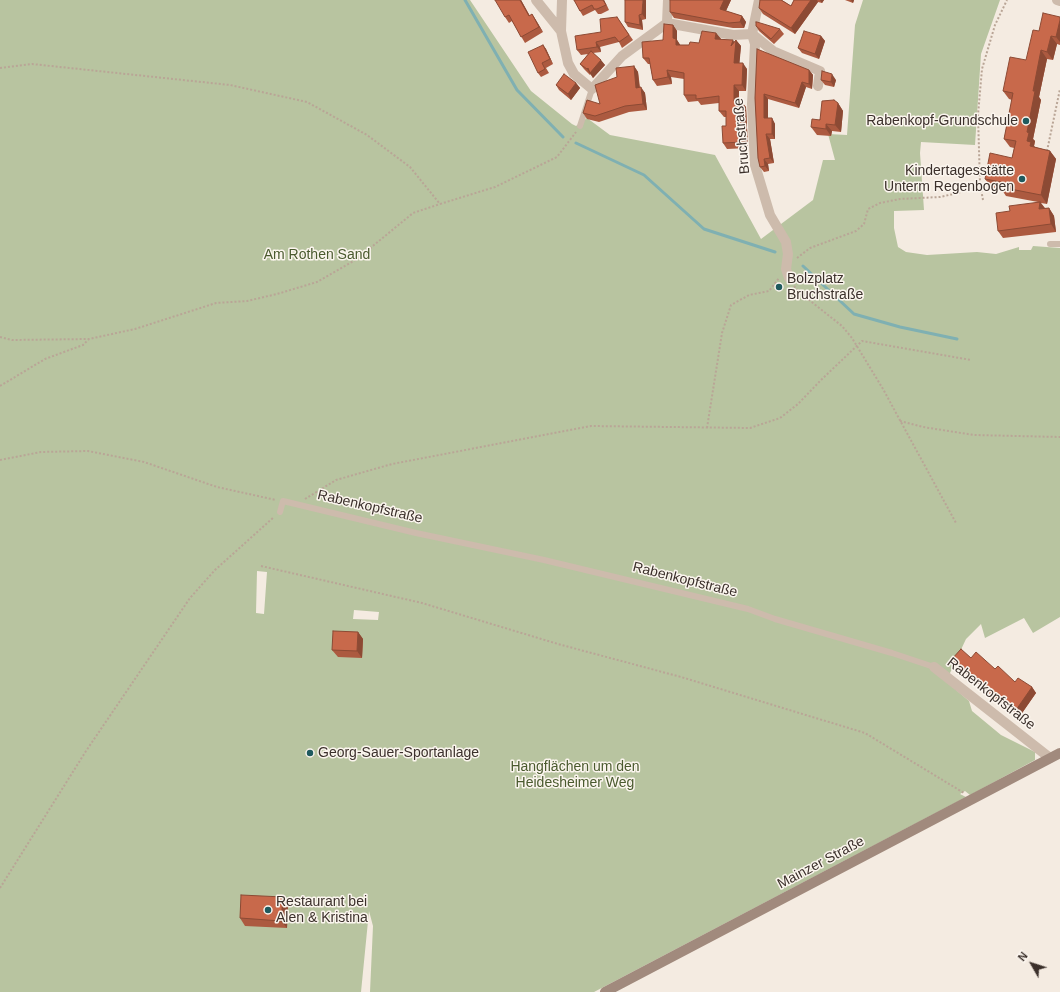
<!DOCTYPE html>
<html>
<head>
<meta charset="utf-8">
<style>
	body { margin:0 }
	#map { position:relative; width:1060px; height:992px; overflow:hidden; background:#f4ebe1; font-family:Helvetica,sans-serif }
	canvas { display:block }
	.north { position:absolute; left:1012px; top:944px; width:40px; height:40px; -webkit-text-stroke:3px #fbf5ee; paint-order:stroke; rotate:309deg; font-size:11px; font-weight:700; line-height:16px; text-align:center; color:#3b302b }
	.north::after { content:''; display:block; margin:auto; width:14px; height:18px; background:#3b302b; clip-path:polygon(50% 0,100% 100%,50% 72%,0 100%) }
</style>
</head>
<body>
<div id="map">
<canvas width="1060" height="992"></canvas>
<div class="north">N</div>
</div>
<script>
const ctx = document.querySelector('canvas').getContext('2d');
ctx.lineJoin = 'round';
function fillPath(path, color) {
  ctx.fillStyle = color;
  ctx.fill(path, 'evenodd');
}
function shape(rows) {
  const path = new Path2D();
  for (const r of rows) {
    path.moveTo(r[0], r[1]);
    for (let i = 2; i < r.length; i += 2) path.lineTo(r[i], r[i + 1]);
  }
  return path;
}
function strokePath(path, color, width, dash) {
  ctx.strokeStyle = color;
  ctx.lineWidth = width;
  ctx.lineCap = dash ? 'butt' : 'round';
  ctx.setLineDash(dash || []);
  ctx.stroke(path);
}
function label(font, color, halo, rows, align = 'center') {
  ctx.font = font + ' Helvetica,sans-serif';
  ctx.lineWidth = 3;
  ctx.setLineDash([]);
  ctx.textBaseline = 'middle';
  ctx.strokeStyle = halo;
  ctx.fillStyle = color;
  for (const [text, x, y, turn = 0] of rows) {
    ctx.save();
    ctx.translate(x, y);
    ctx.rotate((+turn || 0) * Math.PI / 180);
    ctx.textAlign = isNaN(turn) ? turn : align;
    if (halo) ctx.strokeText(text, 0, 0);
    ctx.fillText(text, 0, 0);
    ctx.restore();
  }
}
fillPath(shape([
	[0,0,470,0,531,91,572,124,576,126,587,118,610,135,715,155,761,239,813,200,823,160,835,160,828,134,847,135,855,25,863,0,1000,0,981,54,975,145,921,142,920,153,924,210,894,211,894,228,898,247,906,252,927,255,977,252,996,254,1019,247,1019,250,1031,250,1033,246,1060,248,1060,617,1033,633,1024,618,985,638,981,624,966,639,950,673,941,677,969,701,972,711,1001,735,1035,752,1035,760,970,795,965,791,960,794,966,797,594,992,370,992,373,926,369,911,361,992,0,992],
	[257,571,267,572,264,614,256,613],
	[354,610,379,612,378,620,353,619]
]), '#b8c4a0');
strokePath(shape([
	[465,0,517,90,563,137],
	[576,143,644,175,704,229,775,252],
	[803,266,854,314,900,327,957,339]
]), '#7fb0b2', 3);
strokePath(shape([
	[0,68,32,64,230,85,307,102,367,135,410,167,440,204,495,187,557,157,576,132],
	[1047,151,1060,89],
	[983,200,980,184,978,115,982,69,995,25,1007,0],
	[797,258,810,248,856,231,864,224,868,209,880,203,900,199,940,197,958,193,980,184],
	[794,286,799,292,842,326,852,338,883,389,956,523],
	[0,337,12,340,89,339,135,329,216,303,247,301,277,294,317,282,357,259,413,213,440,204],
	[0,386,45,359,83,345,89,339],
	[900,421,923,427,974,435,1060,437],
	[707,428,722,333,731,305,749,295,769,291,779,278],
	[0,460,41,452,88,451,144,462,217,487,276,500],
	[305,499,336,480,392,464,591,426,750,428,780,418,798,404,821,380,862,341,971,360],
	[261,566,422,603,558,644,681,677,865,733,964,793],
	[0,888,86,751,190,598,215,570,274,517]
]), '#b9a596', 2, [2, 2]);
strokePath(shape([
	[580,126,592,89],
	[1050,244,1060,244],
	[280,512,283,501,416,533,544,560,748,609,775,619,892,653,934,667]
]), '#cdbbac', 6);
strokePath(shape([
	[536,0,561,31],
	[562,0,561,31,568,63,574,74,592,89,622,56,667,23,733,35,752,34],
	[759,0,752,34,755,44,752,104,755,165,770,215,786,242,788,254,786,269,789,278],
	[1057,0,1060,1],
	[667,23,668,0],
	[752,34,773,51,820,71,818,86],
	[934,667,1050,758]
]), '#cdbbac', 10);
strokePath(shape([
	[605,992,1060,753]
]), '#a18a7d', 10);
fillPath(shape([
	[521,0,530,16,532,14,543,32,525,43,512,21,509,23,505,17],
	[574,0,604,0,609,10,601,14,598,14,595,10,583,16,580,11],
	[646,0,646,19,642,20,643,30,628,27,625,22],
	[670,0,731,0,726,11,742,16,746,22,744,28,733,28,674,18,670,12],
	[782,0,791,6,794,0,824,0,822,3,818,2,795,34,763,14,759,8],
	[845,0,854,0,853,3],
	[617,17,633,40,622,48,619,42,600,47,601,52,593,53,605,65,593,78,591,74,590,75,584,69,580,64,588,54,581,55,577,50,601,32],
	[1060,17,1060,45,1057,44,1053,60,1047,59,1039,97,1041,100,1033,139,1035,141,1034,146,1035,147,1050,151,1056,159,1047,204,1041,203,1045,208,1049,208,1054,216,1056,232,1003,238,998,231,1010,211,1038,202,1006,196,1002,190,991,187,985,179,1012,158,1014,148,1010,147,1004,139,1012,100,1009,99,1003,91],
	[673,25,677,31,677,40,680,45,689,45,699,43,716,33,721,39,734,42,736,40,741,46,739,63,747,69,746,91,739,91,739,101,746,107,748,148,727,149,723,143,726,126,726,117,724,117,719,111,719,103,701,105,698,101,688,102,684,95,684,79,671,77,672,84,657,86,653,80,650,64,648,64,643,58,663,40],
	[756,26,780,29,784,34,774,44,759,31],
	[821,36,825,41,819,59,802,53,798,48],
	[543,45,546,49,553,64,546,68,549,73,541,77,538,73],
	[634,66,638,72,640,87,645,93,647,110,629,112,599,122,587,119,583,113,600,104],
	[809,70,813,75,812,89,806,87,799,108,768,99,768,118,772,118,775,124,775,139,770,139,774,163,768,164,769,171,764,172,760,167,755,98],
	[821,80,836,80,834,87,825,85],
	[576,83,580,88,571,100,559,90,556,85],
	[838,103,843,111,841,132,832,131,831,136,817,135,811,127],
	[358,632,363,639,362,658,338,657,332,650],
	[971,658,995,669,1015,682,1032,687,1036,693,1020,716,1003,705,956,665,952,659],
	[288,904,287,928,245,926,240,918]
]), '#ac5a40');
fillPath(shape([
	[520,0,521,0,533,22,529,16],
	[603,0,604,0,609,10],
	[643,0,646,0,646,19,642,14],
	[724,0,731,0,724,15,720,9],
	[811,0,817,0,818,2,795,34,791,28],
	[820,0,824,0,822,3],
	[851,0,854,0,853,3],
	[532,14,536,20,543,32,539,27],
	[639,15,642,20,643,30,640,25],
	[742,16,746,22,744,28,740,22],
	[1060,20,1060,42,1056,37],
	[673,25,677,31,677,40,681,46,676,45,673,38],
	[716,33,721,39,715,39],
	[821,36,825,41,819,59,815,54],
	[1051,36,1057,44,1053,60,1047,52],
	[733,40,736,45,736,40,741,46,739,69,734,63,731,46],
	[596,42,600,47,601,52,597,47],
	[543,45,546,49,553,64,550,59],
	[1041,50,1047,59,1039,97,1041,100,1033,139,1035,141,1034,146,1037,150,1030,146,1027,141,1027,132,1033,91],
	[601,60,605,65,593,78,587,69,588,68],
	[743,63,747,69,746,91,742,85],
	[634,66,638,72,640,94,636,88],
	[667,70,671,77,672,84,668,77],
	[809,70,813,75,812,89,809,84],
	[832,74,836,80,834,87,831,82],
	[802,82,806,87,799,108,795,103],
	[576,83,580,88,571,100,568,94],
	[734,85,739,91,738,107,734,101],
	[641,87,645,93,647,110,643,104],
	[764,94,768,99,768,124,764,118],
	[741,101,746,107,748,148,743,142],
	[838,103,843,111,841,132,835,125],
	[772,118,775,124,775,139,772,134],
	[826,124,832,131,831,136,826,129],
	[766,134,770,139,774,163,770,158],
	[1050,151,1056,159,1047,204,1041,195],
	[764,159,768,164,769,171,765,166],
	[1040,202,1046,210,1039,209],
	[1049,208,1054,216,1056,232,1051,224],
	[358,632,363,639,362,658,357,651],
	[1032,687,1036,693,1020,716,1016,710],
	[283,897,288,904,287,928,281,921]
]), '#8c4a34');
const building = shape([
	[495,0,520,0,529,16,532,14,539,27,521,37,509,15,505,17,495,0],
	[574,0,603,0,606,5,597,9,594,9,592,5,580,11,574,0],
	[625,0,643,0,642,14,639,15,640,25,625,22,625,0],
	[670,0,724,0,720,9,742,16,740,22,729,23,670,12,670,0],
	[760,0,781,0,791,6,794,0,811,0,791,28,759,8,760,0],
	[1043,13,1060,17,1060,20,1056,37,1051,36,1047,52,1041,50,1033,91,1035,91,1027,132,1029,133,1027,141,1031,142,1030,146,1050,151,1041,195,1000,187,1001,182,985,179,990,153,1012,158,1016,141,1004,139,1013,93,1003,91,1010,57,1026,60,1033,30,1039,31,1043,13],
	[617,17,629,35,619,42,615,37,596,42,597,47,577,50,575,36,601,32,600,19,617,17],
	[756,22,757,22,780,29,771,39,756,26,756,22],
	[664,24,673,25,673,38,676,39,676,45,689,45,690,42,699,43,702,31,716,33,715,39,733,40,731,46,736,40,734,63,743,63,742,85,734,85,734,101,741,101,743,142,723,143,722,126,726,126,726,111,719,111,719,96,696,99,696,95,684,95,684,73,667,70,668,77,653,80,649,58,643,58,642,42,663,40,664,24],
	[804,31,821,36,815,54,798,48,804,31],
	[543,45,550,59,542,63,545,69,538,73,528,52,543,45],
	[757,49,809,70,809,84,802,82,795,103,764,94,764,118,772,118,772,134,766,134,770,158,764,159,765,166,760,167,758,158,755,98,757,49],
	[591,51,601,60,590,73,588,68,587,69,580,64,591,51],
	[634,66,636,88,641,87,643,104,625,106,595,116,583,113,587,100,600,104,595,85,617,77,616,68,634,66],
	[822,71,832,74,831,82,821,80,822,71],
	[564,74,576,83,568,94,556,85,564,74],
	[834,100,838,103,835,125,826,124,826,129,811,127,812,119,820,120,822,101,834,100],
	[1040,202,1039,209,1049,208,1051,224,998,231,996,213,1010,211,1009,206,1040,202],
	[333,631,358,632,357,651,332,650,333,631],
	[961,649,971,658,976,652,995,669,998,666,1015,682,1018,678,1032,687,1016,710,999,699,952,659,961,649],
	[241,895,283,897,281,921,240,918,241,895]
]);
fillPath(building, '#c8694b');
strokePath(building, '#8c4a34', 1);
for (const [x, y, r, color] of [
	[1026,121,4,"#1f5a5e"],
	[1022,179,4,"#1f5a5e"],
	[779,287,4,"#1f5a5e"],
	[310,753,4,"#1f5a5e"],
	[268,910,4,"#1f5a5e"]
]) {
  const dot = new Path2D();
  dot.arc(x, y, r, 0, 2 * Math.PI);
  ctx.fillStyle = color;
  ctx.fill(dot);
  strokePath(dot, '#fbf5ee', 1.5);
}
label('14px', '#3b302b', '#fbf5ee', [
	["Rabenkopf-Grundschule",1018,121,"right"],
	["Kindertagesstätte",1014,171,"right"],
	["Unterm Regenbogen",1014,187,"right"],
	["Bolzplatz",787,279],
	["Bruchstraße",787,295],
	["Georg-Sauer-Sportanlage",318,753],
	["Restaurant bei",276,902],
	["Alen & Kristina",276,918]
], 'left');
label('14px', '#3b302b', '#fbf5ee', [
	["Bruchstraße",742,136,-95],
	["Rabenkopfstraße",370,507,13],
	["Rabenkopfstraße",685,580,14],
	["Rabenkopfstraße",991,694,38],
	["Mainzer Straße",821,863,-28]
]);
label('14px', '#4a5a2e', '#fbf5ee', [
	["Am Rothen Sand",317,255],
	["Hangflächen um den",575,767],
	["Heidesheimer Weg",575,783]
]);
</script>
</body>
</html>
